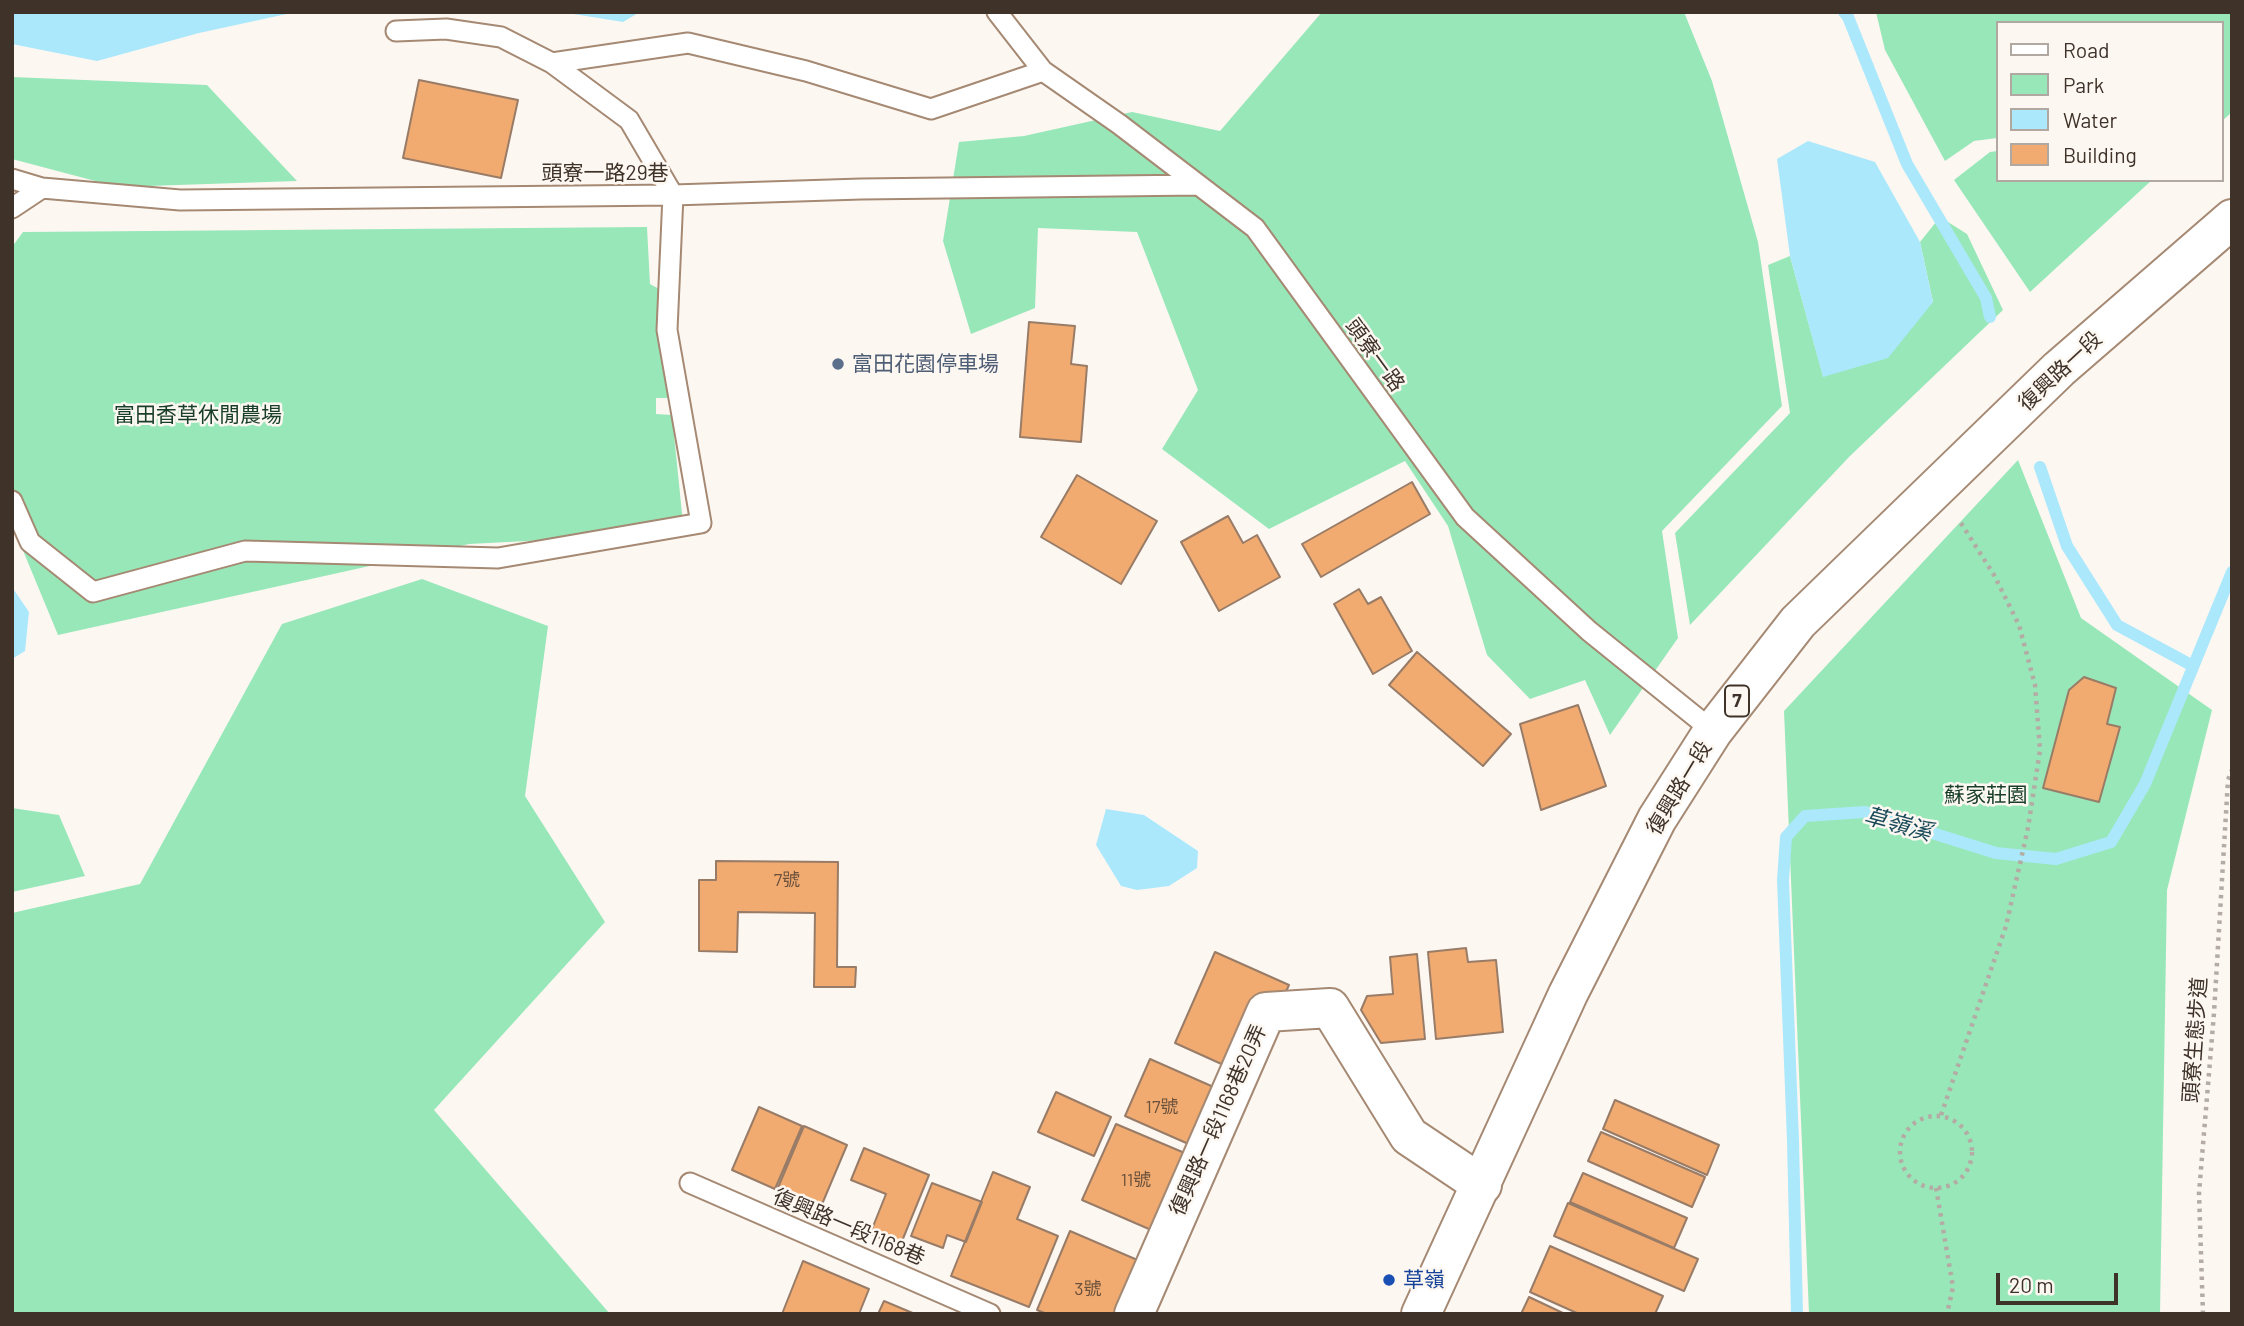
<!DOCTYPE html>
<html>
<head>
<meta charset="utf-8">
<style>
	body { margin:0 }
	#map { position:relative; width:2244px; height:1326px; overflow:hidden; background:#fdf7f2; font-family:Barlow,sans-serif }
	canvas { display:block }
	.frame { position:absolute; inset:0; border:14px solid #3e3229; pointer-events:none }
	.legend { position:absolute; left:1996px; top:21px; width:228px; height:161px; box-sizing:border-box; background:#fdf7f2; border:2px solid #b1a8a2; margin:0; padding:9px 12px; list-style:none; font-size:21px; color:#3e3229 }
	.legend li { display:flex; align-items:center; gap:14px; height:35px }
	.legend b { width:35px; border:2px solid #b1a8a2 }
	.scale { position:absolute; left:1996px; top:1273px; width:122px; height:32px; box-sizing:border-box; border:4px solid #3e3229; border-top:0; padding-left:9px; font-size:21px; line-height:24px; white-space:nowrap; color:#3e3229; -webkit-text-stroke:5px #fdf7f2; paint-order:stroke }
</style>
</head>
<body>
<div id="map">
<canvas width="2244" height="1326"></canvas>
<div class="frame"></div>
<ul class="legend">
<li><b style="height:9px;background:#fff"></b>Road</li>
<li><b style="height:19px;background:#98e7b9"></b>Park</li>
<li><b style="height:19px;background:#abe8fc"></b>Water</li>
<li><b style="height:19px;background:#f1ab70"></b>Building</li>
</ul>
<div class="scale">20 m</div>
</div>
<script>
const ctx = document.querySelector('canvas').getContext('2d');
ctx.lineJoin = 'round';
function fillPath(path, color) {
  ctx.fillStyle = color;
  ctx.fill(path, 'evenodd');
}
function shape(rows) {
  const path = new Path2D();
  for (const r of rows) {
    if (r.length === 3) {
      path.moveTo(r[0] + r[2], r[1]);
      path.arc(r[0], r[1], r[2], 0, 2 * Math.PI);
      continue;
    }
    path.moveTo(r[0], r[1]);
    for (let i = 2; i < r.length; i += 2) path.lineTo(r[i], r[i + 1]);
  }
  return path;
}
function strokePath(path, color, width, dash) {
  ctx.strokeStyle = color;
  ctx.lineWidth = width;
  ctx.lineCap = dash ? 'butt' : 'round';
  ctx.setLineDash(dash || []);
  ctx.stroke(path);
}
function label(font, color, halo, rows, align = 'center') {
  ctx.font = font + ' Barlow,"Noto Sans TC",sans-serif';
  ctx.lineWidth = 5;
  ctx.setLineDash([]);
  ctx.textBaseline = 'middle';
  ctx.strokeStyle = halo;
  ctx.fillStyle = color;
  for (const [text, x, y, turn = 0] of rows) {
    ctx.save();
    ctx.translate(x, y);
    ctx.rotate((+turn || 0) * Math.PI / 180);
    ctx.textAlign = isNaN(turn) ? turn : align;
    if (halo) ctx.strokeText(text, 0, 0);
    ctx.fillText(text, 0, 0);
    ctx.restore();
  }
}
fillPath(shape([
	[1322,12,1684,12,1712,81,1758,242,1782,406,1662,531,1678,638,1610,735,1585,680,1530,699,1487,655,1448,526,1405,461,1269,529,1162,449,1198,390,1137,232,1038,228,1035,308,971,334,943,241,959,142,1024,136,1132,112,1220,131],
	[1876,12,2232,12,2232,112,2221,122,2221,23,1997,23,1997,138,1974,141,1945,161,1885,50],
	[12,77,207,85,297,181,118,187,12,159],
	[1997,151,1997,180,2152,180,2030,292,1954,180,1990,152],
	[1940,217,1967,234,2003,310,1850,456,1690,625,1675,533,1790,413,1768,265,1790,256,1823,376,1933,302,1920,242],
	[647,227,650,284,661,290,673,398,656,398,656,414,672,415,684,533,469,544,58,635,12,524,12,247,23,232],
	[2018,460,2081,618,2212,710,2167,890,2160,1314,1809,1314,1784,711],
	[422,579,548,626,525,796,605,922,434,1110,610,1314,12,1314,12,913,140,884,282,624],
	[12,808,59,815,85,876,12,892]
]), '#98e7b9');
fillPath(shape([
	[12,12,296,12,199,33,97,61,12,44],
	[561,12,640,12,623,22],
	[1808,141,1875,162,1920,242,1933,302,1888,358,1823,377,1790,256,1777,159],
	[12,587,29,612,25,651,12,659],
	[1106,809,1144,815,1198,851,1197,868,1169,886,1137,890,1121,886,1096,845]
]), '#abe8fc');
strokePath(shape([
	[1844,12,1848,17,1907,164,1986,298,1990,317],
	[2040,467,2067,546,2117,625,2193,666],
	[1797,1314,1793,1141,1783,880,1786,837,1805,816,1865,812,1996,853,2056,859,2111,842,2145,784,2232,572]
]), '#abe8fc', 12);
const building = shape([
	[419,80,518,100,501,178,403,158,419,80],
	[1029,322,1075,326,1071,364,1087,366,1081,442,1020,437,1029,322],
	[1077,475,1157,521,1121,584,1041,537,1077,475],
	[1412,482,1430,514,1321,577,1302,544,1412,482],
	[1228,516,1243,543,1257,535,1280,577,1219,611,1181,542,1228,516],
	[1359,589,1368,604,1381,597,1412,651,1373,674,1334,604,1359,589],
	[1417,652,1511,734,1483,766,1389,685,1417,652],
	[2084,677,2116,688,2107,724,2120,727,2099,802,2043,788,2069,690,2084,677],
	[1578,705,1606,786,1541,810,1520,724,1578,705],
	[716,861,838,862,837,967,856,967,855,987,814,987,815,913,738,912,737,952,699,951,699,880,716,880,716,861],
	[1466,948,1468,962,1496,960,1503,1032,1436,1039,1428,952,1466,948],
	[1215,952,1289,985,1248,1076,1175,1043,1215,952],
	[1417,954,1425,1039,1381,1043,1361,1010,1367,996,1393,994,1390,957,1417,954],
	[1150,1059,1234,1096,1209,1153,1125,1116,1150,1059],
	[1056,1092,1111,1117,1094,1156,1038,1132,1056,1092],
	[1615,1100,1719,1145,1707,1175,1603,1129,1615,1100],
	[759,1107,802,1126,775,1189,732,1170,759,1107],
	[1116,1124,1206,1162,1172,1239,1082,1200,1116,1124],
	[804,1126,847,1145,820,1209,777,1190,804,1126],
	[1601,1132,1705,1177,1692,1207,1588,1161,1601,1132],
	[864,1148,929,1175,900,1246,870,1234,886,1194,851,1180,864,1148],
	[993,1172,1030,1187,1017,1219,1058,1236,1029,1307,951,1276,993,1172],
	[1583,1173,1687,1218,1674,1248,1570,1202,1583,1173],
	[932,1183,982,1202,966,1242,947,1235,943,1248,911,1236,932,1183],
	[1568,1203,1698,1259,1684,1291,1554,1236,1568,1203],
	[1070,1231,1163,1271,1145,1314,1047,1314,1037,1310,1070,1231],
	[1550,1246,1663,1296,1655,1314,1579,1314,1530,1292,1550,1246],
	[803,1261,869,1289,859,1314,782,1314,803,1261],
	[1529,1297,1565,1314,1521,1314,1529,1297],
	[884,1301,915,1314,878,1314,884,1301]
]);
fillPath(building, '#f1ab70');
strokePath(building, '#987c67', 2);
const service = shape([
	[997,12,1043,71,1119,124,1255,228,1465,517,1589,631,1713,731],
	[552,63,688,43,806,71,931,109,1043,71],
	[12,179,42,188,180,200,673,195,861,189,1199,185],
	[12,208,42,188],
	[12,501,30,542,93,592,245,551,498,558,701,523,667,330,673,195,629,120,552,63,501,37,446,29,396,31],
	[690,1183,990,1314]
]);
const minor = shape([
	[1134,1314,1266,1012,1330,1008,1409,1136,1482,1185]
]);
const primary = shape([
	[1421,1314,1568,994,1657,819,1713,731,1798,622,2059,369,2232,219]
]);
strokePath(service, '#a58973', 23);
strokePath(minor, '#a58973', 42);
strokePath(primary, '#a58973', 42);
strokePath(shape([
	[1941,1115,2006,926,2028,828,2040,750,2035,685,2019,625,1994,575,1959,520],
	[1936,1152,36],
	[1936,1188,1953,1287,1947,1314],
	[2203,1314,2199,1193,2214,1013,2228,780,2232,770]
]), '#b3aba4', 4.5, [3.5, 5]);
strokePath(service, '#fff', 19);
strokePath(minor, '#fff', 38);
strokePath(primary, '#fff', 38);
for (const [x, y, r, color] of [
	[838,364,7,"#5c6f8a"],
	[1389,1280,7,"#1a4fb4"]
]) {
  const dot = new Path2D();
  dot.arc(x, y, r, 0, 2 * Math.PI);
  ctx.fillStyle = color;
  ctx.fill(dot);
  strokePath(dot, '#fdf7f2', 2.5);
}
label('18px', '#6b503b', null, [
	["7號",787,880],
	["17號",1162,1107],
	["11號",1136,1180],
	["3號",1088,1289]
]);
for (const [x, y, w] of [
	[1737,701,24]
]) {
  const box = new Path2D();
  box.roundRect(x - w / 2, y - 15.5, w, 31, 5);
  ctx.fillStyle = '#fdf7f2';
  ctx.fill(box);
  strokePath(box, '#3e3229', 2);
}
label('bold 19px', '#3e3229', null, [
	["7",1737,701]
]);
label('21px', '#3e3229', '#fdf7f2', [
	["頭寮一路29巷",605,173],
	["頭寮一路",1375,355,54],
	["復興路一段",2060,371,-43],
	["復興路一段",1679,788,-59],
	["頭寮生態步道",2195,1040,-86],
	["復興路一段1168巷20弄",1218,1120,-66],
	["復興路一段1168巷",849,1227,23]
]);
label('21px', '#4e5e75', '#fdf7f2', [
	["富田花園停車場",852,364]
], 'left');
label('21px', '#183e2a', '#fdf7f2', [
	["富田香草休閒農場",198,415],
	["蘇家莊園",1986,795]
]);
label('21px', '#164399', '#fdf7f2', [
	["草嶺",1403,1280]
], 'left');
label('italic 23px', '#1b4b5a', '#fdf7f2', [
	["草嶺溪",1898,824,15]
]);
</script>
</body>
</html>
